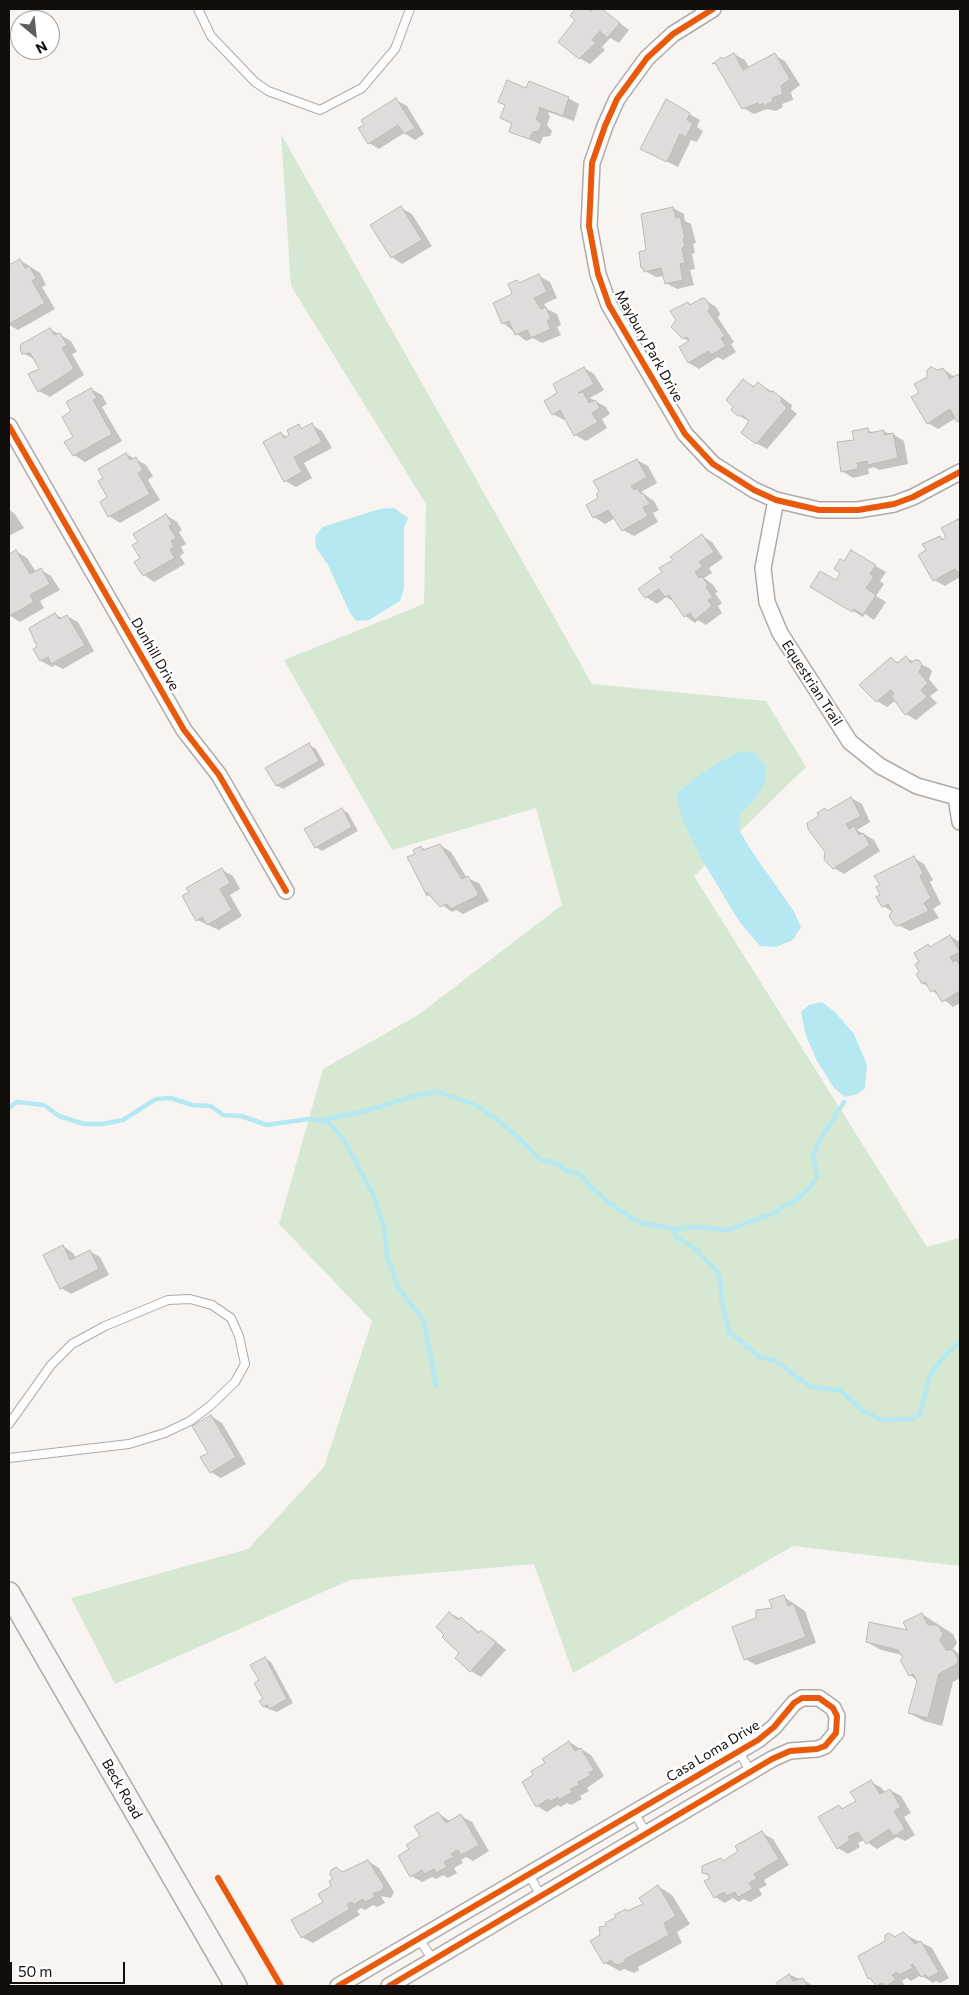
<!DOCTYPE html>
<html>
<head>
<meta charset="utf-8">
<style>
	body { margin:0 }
	#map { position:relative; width:969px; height:1995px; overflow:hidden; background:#f8f4f2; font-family:Commissioner,sans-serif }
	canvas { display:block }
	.frame { position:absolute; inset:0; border:10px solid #110e0c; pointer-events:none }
	.north { position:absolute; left:10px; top:10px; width:50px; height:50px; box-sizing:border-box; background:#fff; border:1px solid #a09f9e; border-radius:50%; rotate:152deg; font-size:14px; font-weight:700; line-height:20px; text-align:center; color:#110e0c }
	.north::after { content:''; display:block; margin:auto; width:18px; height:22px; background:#625e5c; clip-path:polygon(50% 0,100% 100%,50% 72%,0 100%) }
	.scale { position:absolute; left:10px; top:1962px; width:115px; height:22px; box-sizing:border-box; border:2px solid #110e0c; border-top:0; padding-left:6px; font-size:15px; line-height:18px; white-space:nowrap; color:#110e0c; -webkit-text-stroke:4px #fff; paint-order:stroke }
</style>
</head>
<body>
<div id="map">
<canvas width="969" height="1995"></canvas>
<div class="frame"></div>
<div class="north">N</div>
<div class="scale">50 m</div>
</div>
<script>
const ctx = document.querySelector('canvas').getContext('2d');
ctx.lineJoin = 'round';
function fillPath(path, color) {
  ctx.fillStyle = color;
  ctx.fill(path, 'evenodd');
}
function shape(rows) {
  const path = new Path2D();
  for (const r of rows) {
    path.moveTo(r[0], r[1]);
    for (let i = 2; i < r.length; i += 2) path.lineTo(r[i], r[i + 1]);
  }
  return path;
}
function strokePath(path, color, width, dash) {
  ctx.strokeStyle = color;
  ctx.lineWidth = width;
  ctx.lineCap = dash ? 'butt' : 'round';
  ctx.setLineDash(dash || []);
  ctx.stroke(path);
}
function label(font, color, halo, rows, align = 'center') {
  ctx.font = font + ' Commissioner,sans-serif';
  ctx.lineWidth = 4.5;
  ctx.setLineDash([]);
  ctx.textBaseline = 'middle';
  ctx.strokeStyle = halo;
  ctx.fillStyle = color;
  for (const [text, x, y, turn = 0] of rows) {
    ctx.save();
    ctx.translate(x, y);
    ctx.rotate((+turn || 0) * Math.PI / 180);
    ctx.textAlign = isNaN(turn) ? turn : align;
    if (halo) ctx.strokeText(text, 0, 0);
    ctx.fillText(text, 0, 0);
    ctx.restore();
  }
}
fillPath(shape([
	[281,134,592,684,766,701,806,767,694,876,927,1247,960,1238,960,1566,793,1546,573,1673,534,1564,350,1580,115,1684,71,1598,248,1549,324,1467,372,1321,279,1224,323,1069,418,1015,562,905,536,808,392,850,284,660,424,604,426,504,291,286]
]), '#d6e8d2');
fillPath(shape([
	[394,508,408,518,404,528,404,589,400,601,369,620,356,621,350,613,328,565,316,548,315,537,322,527,380,509],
	[752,751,765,764,765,782,756,798,740,814,739,830,753,853,793,910,801,927,793,940,776,947,760,946,739,921,702,860,682,818,676,794,703,772,737,753],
	[822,1002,835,1012,854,1034,867,1065,865,1088,858,1094,845,1097,834,1088,817,1061,806,1036,801,1012,809,1005]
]), '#b5e8f1');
fillPath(shape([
	[577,9,589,9,593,11,595,9,602,9,629,30,619,43,610,38,602,47,605,50,590,64,579,58,577,20,572,15],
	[734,54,745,60,749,67,774,55,785,61,800,85,791,92,793,100,782,104,783,107,776,111,767,109,754,114,743,108],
	[527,90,568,98,579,104,574,121,548,112,550,117,547,125,552,131,550,136,543,137,540,144,510,131,513,125,501,118,506,105],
	[396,100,407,106,424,134,415,140,404,133,379,149,369,143,365,125],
	[666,101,700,120,697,127,703,131,697,142,691,140,678,167,652,154],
	[401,208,412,214,432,246,402,264,392,257],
	[673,208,684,214,685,221,691,224,696,243,693,244,695,253,692,254,695,269,690,270,694,285,677,289,666,283,664,276,656,277,645,271,648,251],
	[20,260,40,273,46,285,42,287,55,309,18,330,9,325,9,305,11,304,9,300,9,267],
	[539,276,550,282,557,298,544,304,547,309,557,314,561,325,557,327,561,335,542,343,533,338,526,341,503,323,517,282,521,284],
	[705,300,716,307,720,314,718,318,734,342,731,344,736,352,723,360,718,357,699,369,689,363,690,342,683,338,688,303,692,305],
	[50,329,71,341,77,352,72,354,84,375,50,397,39,391,41,369,34,359,23,353],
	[584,368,594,374,604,390,590,398,606,407,610,414,602,419,607,428,586,441,575,435,566,419,564,420,553,414,559,394],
	[943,369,955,377,960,377,960,422,956,418,938,429,928,423,920,393],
	[744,381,754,386,758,383,784,399,792,405,791,409,797,414,767,449,756,443,750,422,738,415],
	[91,389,102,395,107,404,102,407,122,441,85,462,74,455,66,442,75,437,73,411],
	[312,425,322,431,332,448,304,463,312,478,296,487,285,481,281,433,288,438,299,426,304,429],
	[868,430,874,433,884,432,893,434,904,441,908,464,879,470,874,467,868,469,869,474,853,478,842,471,856,441],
	[126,454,146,465,153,476,148,480,160,500,120,523,109,516,101,502,109,498],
	[637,460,648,466,657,483,641,492,654,501,659,510,653,513,658,522,634,536,623,530,615,518,605,524,594,517,587,506,600,499],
	[9,510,15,514,24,528,9,536],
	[166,515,177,522,182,530,179,532,186,544,181,547,184,553,180,556,185,564,154,582,144,575,140,542],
	[958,520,960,521,960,577,945,586,934,580,928,551,940,537,945,540],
	[702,536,712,542,723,558,709,568,712,573,704,578,712,584,718,592,715,593,722,603,718,606,722,613,706,625,698,620,695,623,685,616,674,602,666,597,657,604,646,597,640,589,664,572],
	[16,551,27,558,36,572,41,570,51,576,60,590,40,601,44,608,20,622,9,615,9,556],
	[851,552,886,572,880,581,884,584,876,596,886,602,874,620,865,614,863,617,812,587,836,582],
	[55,614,63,619,67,616,78,622,94,651,63,669,55,665,52,667,41,661,35,650,39,647],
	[906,658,929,668,932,671,929,679,938,690,930,696,937,703,916,720,906,714,896,700,887,707,877,701,891,659,899,663],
	[309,745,316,749,325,765,283,789,276,785],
	[851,798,862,804,870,822,857,830,874,840,880,851,844,874,834,868,826,852,820,817,825,810,829,812],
	[342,809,348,813,358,831,322,851,316,847],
	[440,845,451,852,467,878,479,883,489,901,463,914,456,910,452,912,428,895,409,858,417,854,421,847,426,850],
	[914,858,924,864,933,880,930,882,941,904,933,909,939,918,910,931,896,924,893,912,883,906],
	[222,870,233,876,240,889,230,895,242,916,219,930,197,920],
	[950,936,960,942,960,1003,953,1007,923,983,921,972,921,962,928,946,931,948],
	[63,1246,73,1253,76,1258,89,1251,100,1257,109,1275,71,1294,61,1288],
	[211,1416,222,1423,246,1464,221,1478,211,1472],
	[784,1597,805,1611,816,1643,756,1665,745,1659,757,1619,774,1609],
	[450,1613,471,1625,480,1633,482,1632,492,1638,506,1650,481,1677,471,1671,461,1653],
	[922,1614,953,1634,957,1643,953,1649,960,1655,960,1678,953,1682,942,1726,924,1721,909,1713,918,1681,910,1675,902,1655,881,1650,867,1642,910,1632],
	[265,1658,271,1662,293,1703,277,1712,264,1707,260,1681],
	[569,1742,591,1755,604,1776,587,1788,589,1791,580,1796,582,1799,571,1805,567,1803,561,1807,558,1805,547,1812,537,1806,535,1776],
	[871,1782,882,1788,885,1793,890,1790,901,1796,911,1813,904,1817,915,1835,905,1841,897,1837,877,1849,864,1840,858,1843,860,1847,848,1854,838,1848,839,1806,844,1809,857,1801],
	[438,1813,451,1822,461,1816,472,1822,489,1851,473,1861,466,1857,461,1860,463,1863,454,1868,457,1873,448,1878,443,1875,436,1879,432,1877,422,1882,411,1876,410,1850],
	[762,1833,773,1839,789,1865,764,1880,767,1885,759,1889,762,1895,750,1902,743,1899,739,1902,733,1898,725,1903,715,1897,711,1878,704,1873,721,1859,724,1861,740,1852],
	[368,1861,379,1868,394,1892,391,1898,381,1896,385,1903,377,1907,373,1905,365,1910,361,1908,357,1911,360,1915,313,1943,302,1937,343,1873],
	[658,1886,672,1895,690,1924,677,1932,682,1943,638,1967,639,1970,634,1973,624,1969,620,1971,605,1963,602,1935,626,1910,629,1912,645,1905],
	[906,1935,932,1948,949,1978,940,1983,936,1981,933,1983,921,1975,911,1981,907,1978,902,1981,905,1986,878,1986,869,1978,896,1938],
	[790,1975,805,1981,814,1986,779,1986,778,1983]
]), '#0003');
strokePath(shape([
	[9,1108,17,1102,44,1105,59,1116,84,1124,103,1124,123,1120,156,1099,171,1098,192,1105,211,1106,223,1115,241,1116,267,1125,308,1119,328,1122,344,1140,374,1196,384,1227,387,1256,397,1285,424,1322,436,1385],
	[322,1120,366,1111,417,1095,439,1092,476,1105,509,1129,540,1159,558,1164,565,1170,580,1174,593,1189,616,1208,640,1223,677,1229,695,1227,728,1230,774,1213,799,1198,812,1185,817,1176,813,1158,818,1143,844,1102],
	[672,1229,678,1238,696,1249,717,1271,721,1283,721,1299,729,1331,758,1356,775,1361,811,1387,840,1390,863,1411,882,1420,913,1419,920,1414,930,1375,947,1353,960,1343]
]), '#b5e8f1', 4.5);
const building = shape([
	[575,9,588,9,591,11,594,9,602,9,620,23,607,38,600,31,592,40,596,43,579,59,558,42,575,20,570,16,575,9],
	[734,53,743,70,775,53,790,79,781,86,783,94,772,98,773,101,764,106,763,103,759,106,758,103,742,109,715,63,712,64,722,57,723,59,734,53],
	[507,80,526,88,529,81,569,97,563,116,539,107,540,110,536,119,542,124,539,131,533,132,529,139,509,132,512,123,500,118,505,105,498,102,507,80],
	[396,98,415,128,404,134,398,125,368,144,358,128,364,125,361,120,396,98],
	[666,99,690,113,687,120,693,123,686,137,680,134,667,162,640,149,666,99],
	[401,206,422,240,391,258,370,225,401,206],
	[673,207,676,218,680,217,685,238,683,238,685,247,682,248,685,263,680,264,683,280,665,284,661,268,644,272,643,268,641,268,639,252,646,250,641,214,673,207],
	[20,259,25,268,29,266,36,278,32,281,45,303,9,324,9,265,20,259],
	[539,274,547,292,534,298,541,309,546,307,551,319,547,321,551,329,531,338,527,330,515,335,509,321,502,324,493,303,512,294,508,284,517,280,519,283,539,274],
	[702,298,706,299,710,307,708,311,725,336,721,338,726,346,711,355,709,351,688,363,679,347,689,341,687,337,683,339,671,327,676,320,670,311,688,302,690,305,702,298],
	[50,328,54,335,60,333,67,345,62,348,74,369,38,392,28,374,39,369,30,353,22,354,20,349,21,344,50,328],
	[584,367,594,384,578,393,583,392,589,403,595,400,600,408,592,413,598,422,574,436,560,410,552,415,544,401,557,393,553,384,584,367],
	[931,367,938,370,943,368,950,379,958,374,960,378,960,420,957,422,950,409,927,424,911,397,919,393,914,384,927,377,927,370,931,367],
	[743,379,753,387,758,382,770,392,773,391,782,398,781,402,787,408,756,444,741,433,749,421,743,416,738,416,731,410,733,407,726,400,743,379],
	[91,388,97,398,93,400,112,434,73,456,64,442,73,437,62,417,71,411,66,402,91,388],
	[312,423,322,442,294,457,302,472,284,482,263,442,281,432,284,438,289,435,287,430,299,424,301,429,312,423],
	[868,428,869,433,884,430,884,435,893,433,898,458,868,465,867,461,857,463,858,469,841,472,837,442,854,440,852,431,868,428],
	[126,453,130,460,136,457,143,470,138,473,150,494,108,517,100,502,107,497,98,481,103,478,98,469,126,453],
	[637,459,647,477,631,486,634,490,637,488,641,494,643,493,650,504,643,507,648,516,622,531,608,510,593,518,586,505,598,498,596,494,599,491,593,481,637,459],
	[166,514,172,524,169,526,176,538,171,541,174,547,170,550,175,558,143,576,134,562,140,558,132,545,138,542,133,534,166,514],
	[958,519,960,522,960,574,955,569,933,581,918,555,926,550,922,544,940,536,942,540,946,537,941,528,958,519],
	[702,534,714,552,699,562,703,566,695,572,699,578,702,576,708,585,706,587,713,597,708,600,712,606,695,620,690,613,684,617,669,595,665,597,659,589,645,598,638,589,662,572,659,568,673,560,670,557,702,534],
	[16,550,30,574,41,568,50,584,30,595,34,602,9,616,9,554,16,550],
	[851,550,876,565,870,574,874,577,866,588,876,595,863,615,854,609,852,612,810,587,820,571,836,580,840,573,834,569,840,559,844,561,851,550],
	[55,613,59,619,67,615,85,645,51,664,48,657,40,661,33,649,37,647,29,628,55,613],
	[906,656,911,663,914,660,919,660,922,665,919,672,928,683,921,690,927,697,905,715,891,696,894,694,891,690,876,702,859,685,891,657,897,663,906,656],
	[309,743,319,761,276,786,265,768,309,743],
	[851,797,861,816,846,824,849,829,854,826,859,835,863,833,870,845,833,869,824,860,825,852,808,829,807,823,819,816,817,813,825,808,827,811,851,797],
	[342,808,352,827,315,848,304,829,342,808],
	[440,844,462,879,468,876,479,895,451,909,447,904,440,907,427,892,427,896,407,857,415,854,413,850,421,846,423,850,440,844],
	[914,856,923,873,920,876,931,898,924,903,929,911,898,926,895,925,889,916,892,911,888,904,882,907,876,897,880,895,876,887,880,885,874,876,914,856],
	[222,868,230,883,220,889,232,910,207,925,202,917,196,921,182,896,189,892,186,888,222,868],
	[950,935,960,952,950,957,953,962,957,960,960,966,960,991,942,1002,935,990,931,992,925,982,922,984,916,974,919,972,915,964,919,962,914,953,928,944,930,947,950,935],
	[63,1245,70,1260,90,1250,99,1269,60,1289,43,1255,63,1245],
	[211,1415,236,1457,210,1473,200,1457,208,1453,192,1426,211,1415],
	[784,1595,788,1606,794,1604,806,1637,744,1660,732,1627,756,1618,756,1610,772,1608,769,1600,784,1595],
	[449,1612,458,1620,461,1617,478,1633,481,1630,496,1643,470,1672,455,1658,459,1653,442,1637,444,1635,436,1627,449,1612],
	[922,1613,928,1625,938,1625,943,1634,940,1640,946,1650,953,1650,958,1659,957,1664,939,1674,928,1718,908,1713,917,1681,913,1674,909,1676,900,1660,903,1658,898,1650,866,1642,869,1622,907,1630,903,1622,922,1613],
	[265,1657,287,1699,269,1709,267,1705,263,1707,259,1701,263,1699,254,1683,259,1680,250,1665,265,1657],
	[569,1741,575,1751,581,1748,594,1770,589,1773,591,1775,578,1782,579,1785,570,1789,572,1792,559,1800,558,1797,549,1802,548,1799,536,1807,522,1782,533,1775,531,1771,545,1763,542,1759,569,1741],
	[871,1780,880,1794,890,1789,901,1807,894,1811,905,1829,894,1836,889,1829,866,1844,858,1832,848,1837,850,1840,837,1849,818,1817,839,1805,842,1809,856,1801,850,1792,871,1780],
	[438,1812,446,1823,461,1814,479,1845,461,1855,458,1850,451,1854,454,1857,444,1862,447,1867,436,1873,434,1869,424,1874,422,1870,410,1877,398,1856,409,1849,406,1845,420,1836,414,1826,438,1812],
	[762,1831,779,1859,754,1874,757,1879,749,1883,753,1889,738,1897,735,1892,727,1896,724,1892,714,1898,704,1881,710,1878,708,1874,702,1873,702,1866,721,1858,723,1861,738,1851,735,1846,762,1831],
	[368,1860,384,1886,382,1891,373,1893,375,1897,365,1902,363,1899,353,1905,352,1902,347,1904,350,1909,301,1938,291,1920,323,1902,318,1894,331,1886,329,1881,333,1879,330,1875,331,1870,336,1867,342,1872,368,1860],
	[658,1885,676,1916,664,1923,669,1935,625,1959,625,1962,619,1965,614,1964,611,1960,604,1964,590,1941,600,1935,599,1927,606,1926,605,1923,616,1917,614,1915,626,1909,627,1911,643,1904,639,1898,658,1885],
	[903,1932,906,1934,915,1944,921,1941,939,1972,928,1978,926,1975,921,1977,913,1964,911,1965,913,1968,899,1975,897,1972,892,1975,896,1980,886,1986,882,1983,876,1986,870,1978,868,1979,858,1956,885,1941,885,1935,889,1933,895,1937,903,1932],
	[789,1974,793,1981,803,1978,808,1986,778,1986,776,1983,789,1974]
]);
fillPath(building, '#e0dcdc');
strokePath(building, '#bdbab9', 1);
const lane = shape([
	[198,9,211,36,255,82,268,91,320,110,362,88,395,49,410,9],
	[9,1424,51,1365,72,1344,105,1326,168,1300,190,1299,212,1305,231,1318,239,1336,245,1364,235,1382,210,1406,190,1421,165,1433,129,1444,9,1458],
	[739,1752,751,1772],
	[634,1813,647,1834],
	[529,1875,541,1896],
	[419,1939,433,1960]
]);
const street = shape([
	[713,9,673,34,647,58,617,99,605,126,592,163,589,226,598,274,609,305,685,434,713,464,754,490,776,500,819,510,858,510,894,504,913,497,960,472],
	[9,426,184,730,219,775,286,891],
	[776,500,763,568,767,602,780,633,850,742,880,766,917,786,960,798],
	[956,797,960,822],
	[338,1986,758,1740,774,1727,794,1703,802,1698,819,1698,833,1708,837,1716,836,1733,825,1746,817,1749,790,1751,772,1759,389,1986]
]);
const secondary = shape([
	[9,1593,236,1986]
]);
strokePath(lane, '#aeaba9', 10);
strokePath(street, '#aeaba9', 18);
strokePath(secondary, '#aeaba9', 24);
strokePath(lane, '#fefdfd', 8);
strokePath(street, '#fefdfd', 15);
strokePath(secondary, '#f9f4f5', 21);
strokePath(shape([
	[713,9,673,34,647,58,617,99,605,126,592,163,589,226,598,274,609,305,685,434,713,464,754,490,776,500,819,510,858,510,894,504,913,497,960,472],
	[9,426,184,730,219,775,286,891],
	[218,1878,281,1986],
	[338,1986,758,1740,774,1727,794,1703,802,1698,819,1698,833,1708,837,1716,836,1733,825,1746,817,1749,790,1751,772,1759,389,1986]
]), '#e8590c', 6);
label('14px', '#110e0c', '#fff', [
	["Maybury Park Drive",649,346,61],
	["Dunhill Drive",155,654,60],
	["Equestrian Trail",812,683,57],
	["Casa Loma Drive",713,1751,-31],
	["Beck Road",122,1789,60]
]);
</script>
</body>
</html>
